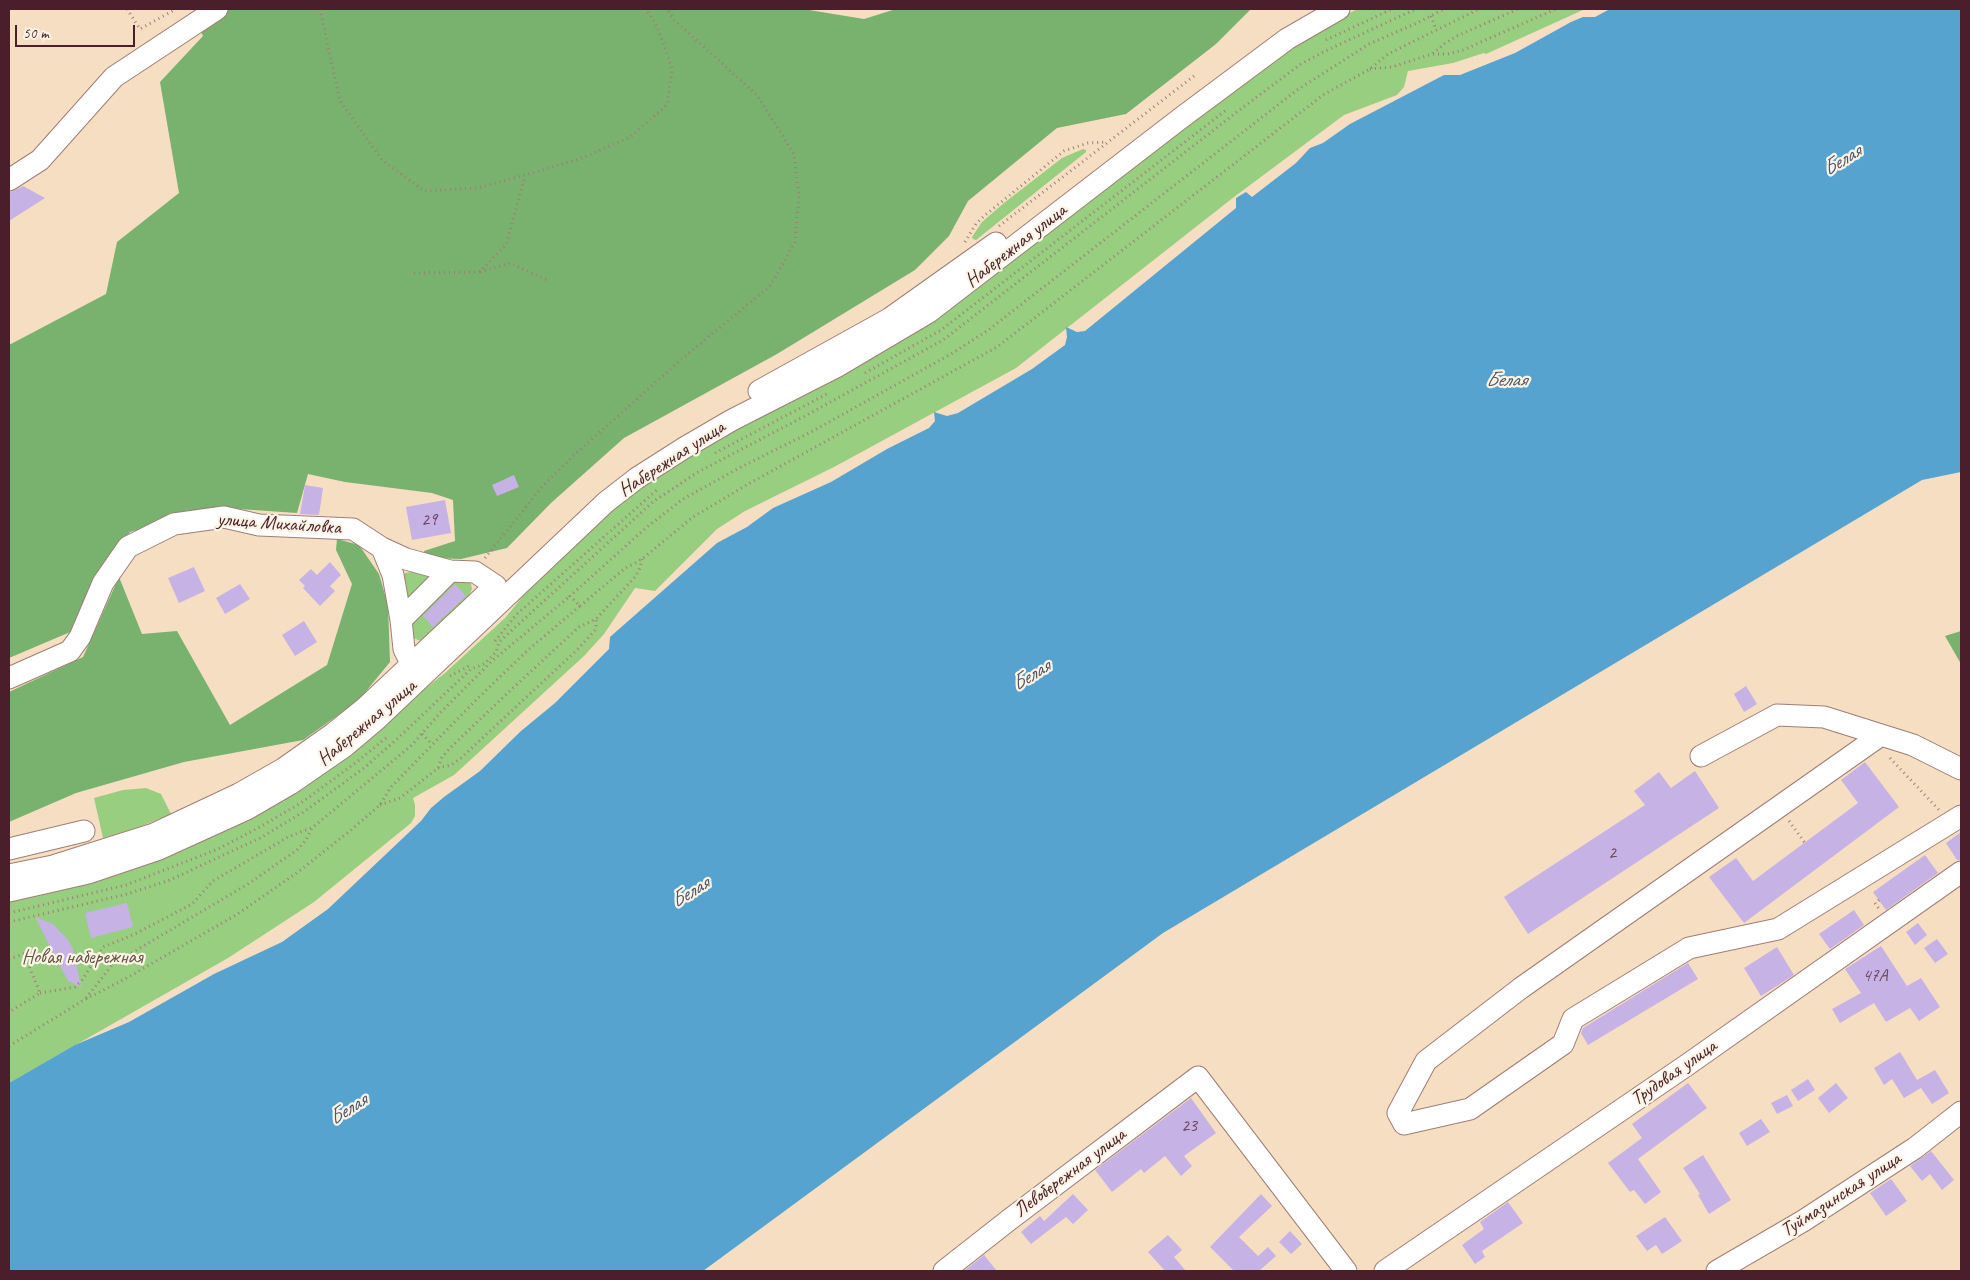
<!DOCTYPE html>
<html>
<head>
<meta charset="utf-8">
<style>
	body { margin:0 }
	#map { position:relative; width:1970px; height:1280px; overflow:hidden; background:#f6dec3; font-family:Caveat,sans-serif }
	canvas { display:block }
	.frame { position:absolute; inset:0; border:10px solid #4a1f2b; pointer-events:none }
	.scale { position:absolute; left:15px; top:25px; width:120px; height:22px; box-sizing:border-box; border:2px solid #4a1f2b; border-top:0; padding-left:6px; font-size:15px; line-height:18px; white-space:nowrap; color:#4a1f2b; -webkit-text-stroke:4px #fcf5e5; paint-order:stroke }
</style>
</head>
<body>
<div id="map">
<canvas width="1970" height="1280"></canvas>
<div class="frame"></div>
<div class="scale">50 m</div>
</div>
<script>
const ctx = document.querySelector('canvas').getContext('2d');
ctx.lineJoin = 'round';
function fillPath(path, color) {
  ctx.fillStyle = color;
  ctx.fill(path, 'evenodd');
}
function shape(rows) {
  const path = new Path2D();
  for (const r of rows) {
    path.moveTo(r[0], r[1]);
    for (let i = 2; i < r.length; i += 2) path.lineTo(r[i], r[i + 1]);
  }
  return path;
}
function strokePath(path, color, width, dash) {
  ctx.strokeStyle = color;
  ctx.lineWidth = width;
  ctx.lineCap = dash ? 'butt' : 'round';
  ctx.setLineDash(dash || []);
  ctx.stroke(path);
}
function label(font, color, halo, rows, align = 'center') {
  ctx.font = font + ' Caveat,sans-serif';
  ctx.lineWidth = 4.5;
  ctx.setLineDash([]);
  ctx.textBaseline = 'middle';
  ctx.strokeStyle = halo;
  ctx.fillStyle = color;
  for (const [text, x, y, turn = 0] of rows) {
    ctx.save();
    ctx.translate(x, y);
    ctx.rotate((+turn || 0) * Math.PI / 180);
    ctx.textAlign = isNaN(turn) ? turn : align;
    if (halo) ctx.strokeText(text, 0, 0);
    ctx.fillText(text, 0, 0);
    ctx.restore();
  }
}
fillPath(shape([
	[1357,9,1585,9,1486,54,1484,53,1453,63,1408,71,1404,87,1397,95,1344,115,1234,197,1016,368,834,467,745,511,717,529,655,591,635,588,604,634,584,656,454,775,413,798,415,805,415,816,411,823,314,902,228,958,9,1083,9,901,351,753,384,727,418,694,445,673,505,618,528,590,613,510,642,486,1272,60,1319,30],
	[1083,149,1086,150,1086,152,976,240,973,239,972,237,982,222,1004,203,1062,158],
	[411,572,429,575,431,582,410,601,404,600,400,577,405,573],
	[461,580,468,581,471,584,472,589,468,598,427,637,421,641,410,637,412,622,453,583],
	[146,788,161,794,171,814,139,827,103,838,94,798,123,790]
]), '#97ce7f');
fillPath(shape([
	[224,9,803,9,864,19,896,9,1251,9,1216,44,1126,114,1057,128,968,201,949,236,915,270,777,354,624,438,551,503,507,548,461,559,426,558,424,551,455,541,453,500,432,493,345,482,308,474,297,513,224,508,130,532,91,586,75,630,9,658,9,345,106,294,117,242,179,193,160,82,203,36,198,25],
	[337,539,359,545,379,574,388,605,390,662,358,701,303,740,184,762,76,793,9,822,9,692,83,657,119,577,142,634,177,631,230,725,327,665,352,584,336,550],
	[1961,631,1961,664,1945,636]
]), '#79b16e');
fillPath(shape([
	[1610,9,1961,9,1961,472,1922,480,1163,933,703,1271,9,1271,9,1083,75,1045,129,1022,214,974,282,942,328,909,421,821,431,808,444,797,480,771,521,731,555,703,609,649,610,637,717,543,747,527,773,508,831,482,887,449,929,428,935,421,934,412,947,416,958,413,1032,369,1065,345,1067,337,1066,327,1077,332,1085,331,1236,208,1236,198,1246,192,1252,197,1296,163,1310,148,1323,143,1350,124,1444,75,1460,75,1515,53,1571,22,1583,17,1595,17]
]), '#56a3cf');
fillPath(shape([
	[23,186,45,198,9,221,9,193],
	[514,475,519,487,497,496,492,485],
	[305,485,323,488,319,515,300,514],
	[445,500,451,533,412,540,406,507],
	[330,562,341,575,330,586,335,591,320,606,303,588,305,586,299,580,311,569,317,575],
	[194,567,205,591,179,603,168,578],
	[240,584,250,599,225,614,216,598],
	[455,584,466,596,433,627,423,616],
	[304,621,317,642,295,656,282,635],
	[1746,686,1757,704,1744,712,1734,694],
	[1865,762,1899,807,1744,923,1709,877,1736,858,1753,881,1858,803,1841,780],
	[1695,771,1719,808,1528,934,1504,897,1645,805,1634,791,1659,772,1671,788],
	[1961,832,1961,860,1957,860,1946,843],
	[1925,855,1938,873,1886,910,1873,892],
	[127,903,133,927,91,938,85,913],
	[1854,910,1864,925,1830,949,1819,934],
	[35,917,53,924,68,940,73,949,81,987,68,981],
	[1918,923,1927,935,1915,945,1906,932],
	[1937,939,1948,954,1935,963,1924,948],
	[1881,946,1907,986,1921,978,1940,1007,1919,1021,1910,1008,1886,1022,1874,1003,1840,1023,1832,1009,1861,993,1845,969],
	[1777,947,1794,975,1761,996,1744,968],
	[1688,963,1698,979,1588,1045,1581,1033,1583,1028],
	[1900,1052,1917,1080,1935,1070,1949,1093,1932,1104,1921,1088,1904,1098,1892,1079,1884,1085,1874,1068],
	[1808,1079,1815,1090,1798,1101,1791,1090],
	[1688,1083,1707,1108,1638,1159,1661,1192,1645,1204,1634,1190,1630,1192,1608,1163,1642,1138,1632,1124],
	[1836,1083,1848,1098,1829,1113,1818,1098],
	[1787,1095,1793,1106,1777,1114,1771,1103],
	[1191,1098,1216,1133,1184,1156,1192,1166,1181,1176,1165,1156,1144,1173,1141,1169,1112,1192,1095,1170],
	[1761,1119,1770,1132,1747,1146,1739,1133],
	[1931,1151,1954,1180,1942,1190,1930,1174,1922,1181,1910,1166],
	[1703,1155,1731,1200,1709,1214,1698,1195,1700,1194,1683,1168],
	[1891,1179,1907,1201,1886,1216,1870,1193],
	[1073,1194,1088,1210,1073,1224,1066,1217,1031,1244,1021,1232,1040,1216,1044,1221],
	[1261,1194,1272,1206,1239,1237,1258,1256,1268,1247,1276,1256,1259,1271,1234,1271,1210,1247],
	[1508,1202,1523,1223,1482,1251,1485,1257,1475,1264,1462,1245,1484,1229,1480,1222],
	[1665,1217,1682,1241,1662,1254,1656,1245,1647,1251,1636,1236],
	[1290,1231,1302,1244,1291,1254,1279,1242],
	[1168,1235,1182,1250,1174,1257,1186,1271,1165,1271,1148,1252],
	[984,1255,997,1271,964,1271]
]), '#c7b2e6');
const minor = shape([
	[9,180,40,160,114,77,217,9],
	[759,391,889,319,996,243],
	[382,548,393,575,401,620,404,649,412,665],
	[401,620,450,571],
	[9,678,70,651,80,637,103,583,128,547,174,524,224,517,259,525,353,529,382,548,406,559,450,571,475,572,496,586],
	[1881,735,1521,988,1426,1061,1398,1113,1404,1124,1470,1109,1563,1044,1573,1019,1689,948,1778,929,1961,816],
	[1701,756,1777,715,1824,717,1913,745,1961,769],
	[9,849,84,831],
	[9,875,53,866,154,834,239,794,283,769,334,733,365,708,493,588],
	[9,891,88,873,159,849,247,809,290,784,345,746,377,719,606,502,637,478,684,448,732,420,836,367,929,312,1181,118,1287,39,1339,9],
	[944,1271,1009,1220,1198,1077,1346,1271],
	[1385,1271,1687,1065,1961,872],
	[1717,1271,1803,1221,1915,1148,1961,1112]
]);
strokePath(minor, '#a07e77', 23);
strokePath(shape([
	[127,9,140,29,176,9],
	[320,9,340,101,382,160,424,191,477,188,525,175,585,157,630,137,667,105,672,68,657,26,646,9],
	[1431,16,1436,29],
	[1326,40,1392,9],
	[1433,54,1448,54,1463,50,1556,9],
	[1370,69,1392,67,1432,54,1444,44,1457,36,1518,9],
	[999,226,1194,76],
	[965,242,976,224,984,216,1064,151,1088,143,1106,142],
	[480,272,510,263,547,280],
	[414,273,479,272,506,245,525,176],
	[865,373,941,330,1225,111],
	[715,453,827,394],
	[485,558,542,487,573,456,683,358,770,286,795,242,799,196,794,154,757,95,674,20,667,9],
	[580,606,624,569,642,559,693,517,750,483,997,347,1323,95,1370,69,1388,54,1479,9],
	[495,641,517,614,659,488],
	[450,676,469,666],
	[422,734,432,744],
	[1890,758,1939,810],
	[438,768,451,765,461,758,577,650,596,629,596,619],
	[380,805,400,798,438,768,442,757,451,747,514,687,579,627,596,619,635,577,640,568,642,559],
	[1789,821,1805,843],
	[1879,900,1875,903,1879,909],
	[9,913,126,885,218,849,258,828,301,803,358,761,386,738],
	[9,922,127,894,170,880,262,837,305,811,364,768,396,740,471,669,484,664,496,652,499,642,511,631,654,501,698,472,805,416,943,340,1246,105,1301,64,1325,51,1416,9],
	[9,959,24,954,40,993,9,1012],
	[40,993,75,987,82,980,103,947,135,934,192,904,213,881,288,837,311,828],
	[86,998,113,964,248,884,297,850,306,840,312,828,412,745,441,712,492,661,570,596],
	[9,1046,84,1000,125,979,236,915,298,872,351,830,380,805,391,787,478,698,528,650,580,606,570,596,647,527,683,499,741,467,811,432,951,354,987,331,1297,90,1369,44,1417,23,1444,9]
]), '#a07e77', 3, [1, 4]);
strokePath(minor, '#fff', 21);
label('18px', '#69445a', null, [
	["29",429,520],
	["2",1612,853],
	["47А",1875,976],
	["23",1189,1126]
]);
label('20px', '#4a1f2b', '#fcf5e5', [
	["Набережная улица",1016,246,-38],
	["Набережная улица",672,459,-33],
	["улица Михайловка",279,524,4],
	["Набережная улица",367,723,-40],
	["Трудовая улица",1674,1073,-35],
	["Левобережная улица",1070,1173,-37],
	["Туймазинская улица",1841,1195,-33]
]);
label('20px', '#615444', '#fcf5e5', [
	["Новая набережная",82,958]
]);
label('italic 21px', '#4f546d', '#fcf5e5', [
	["Белая",1842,161,-32],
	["Белая",1506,380],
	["Белая",1031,676,-32],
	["Белая",690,893,-32],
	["Белая",348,1110,-33]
]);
</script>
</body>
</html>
